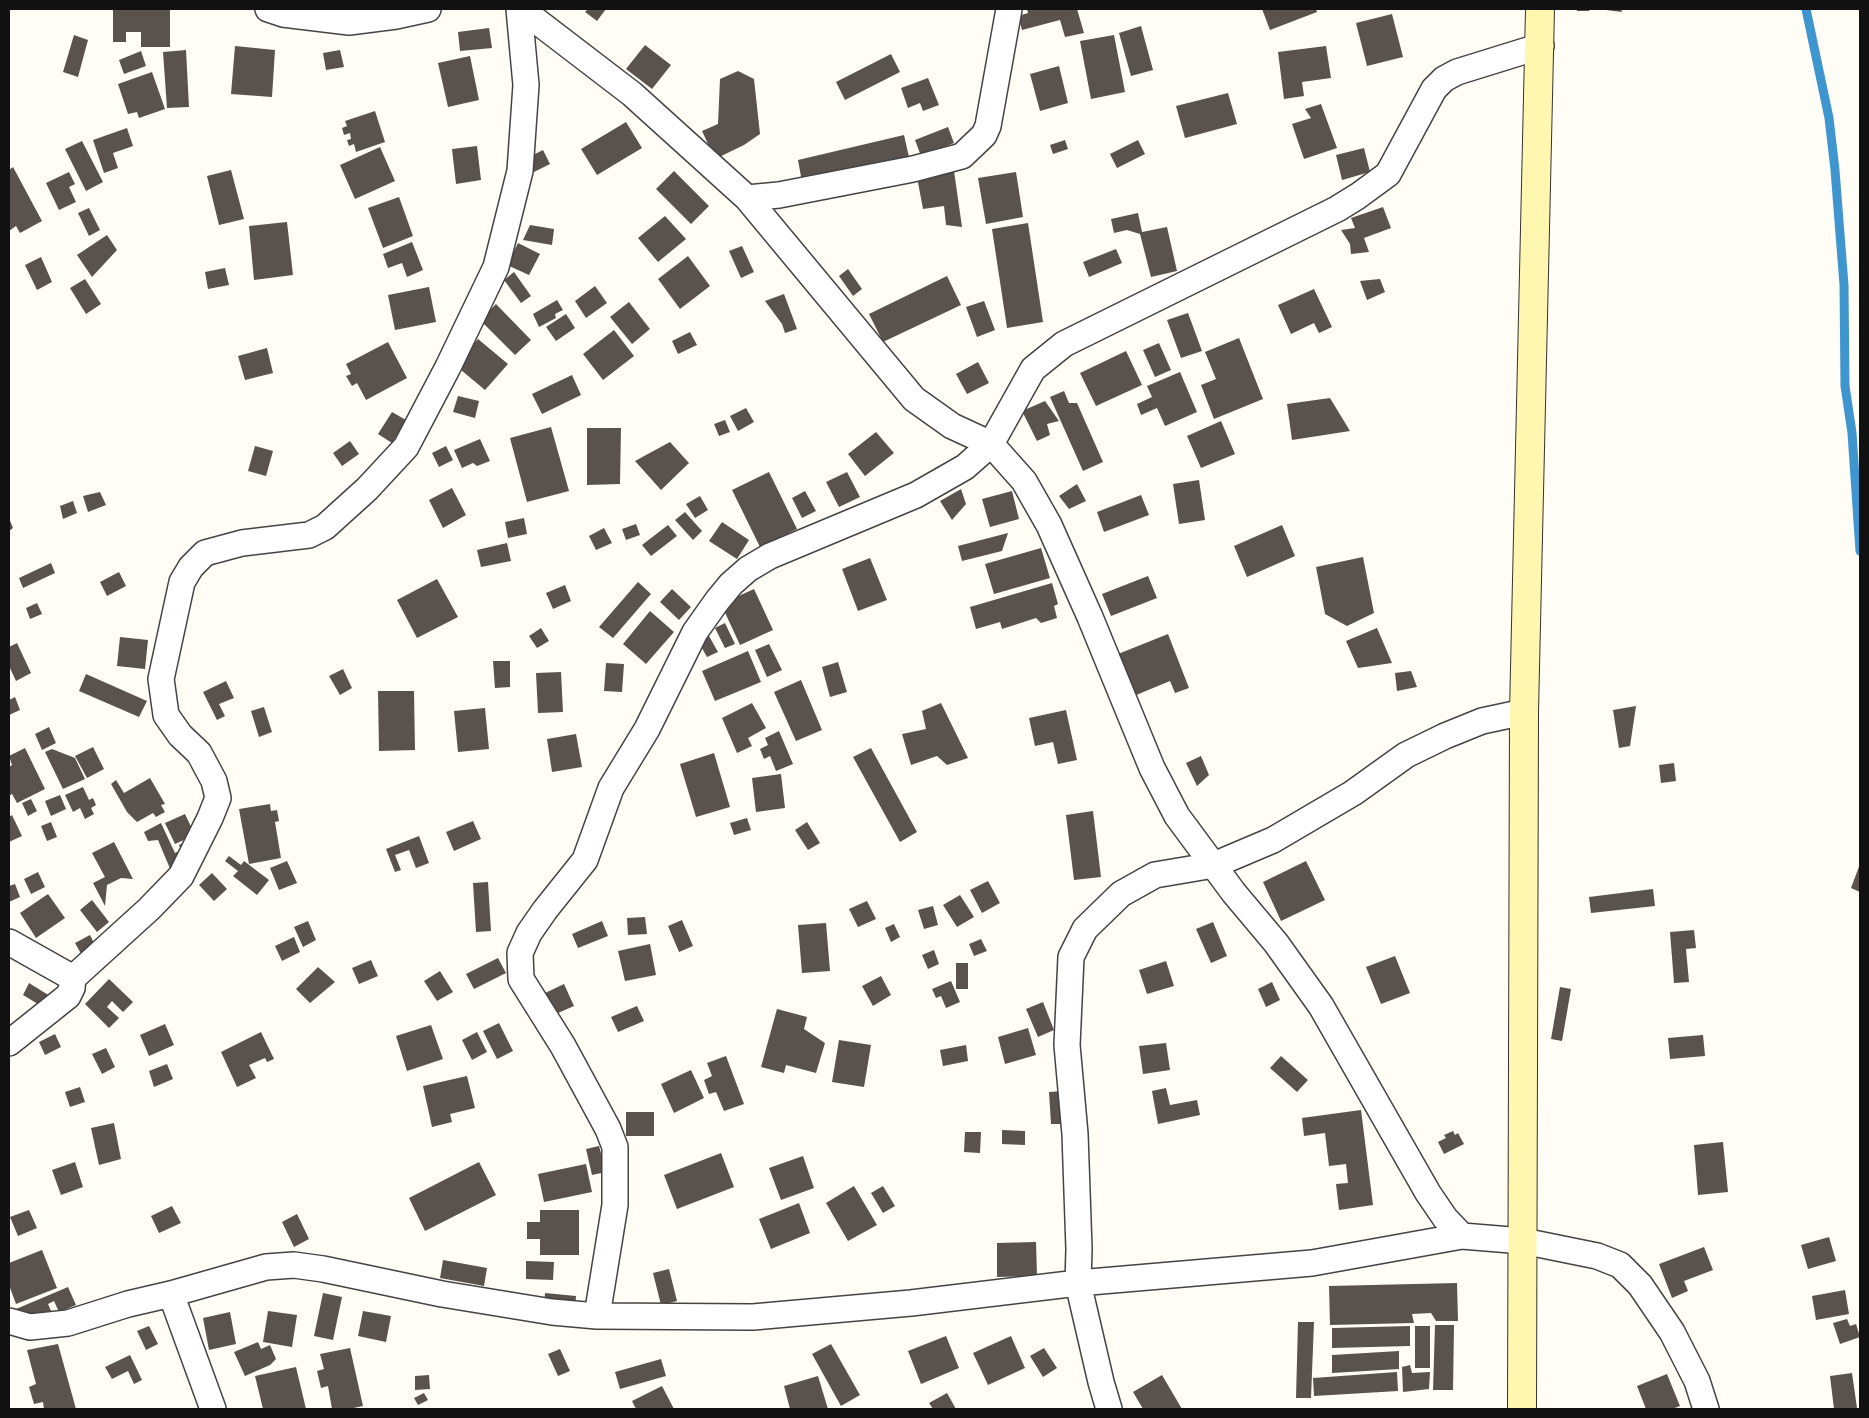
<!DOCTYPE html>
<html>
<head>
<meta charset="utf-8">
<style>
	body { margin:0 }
	#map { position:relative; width:1869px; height:1418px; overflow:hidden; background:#fffdf5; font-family:"Source Serif 4",serif }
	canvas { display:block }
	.frame { position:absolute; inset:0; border:10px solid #111; pointer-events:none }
</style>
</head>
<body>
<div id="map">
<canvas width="1869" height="1418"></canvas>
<div class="frame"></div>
</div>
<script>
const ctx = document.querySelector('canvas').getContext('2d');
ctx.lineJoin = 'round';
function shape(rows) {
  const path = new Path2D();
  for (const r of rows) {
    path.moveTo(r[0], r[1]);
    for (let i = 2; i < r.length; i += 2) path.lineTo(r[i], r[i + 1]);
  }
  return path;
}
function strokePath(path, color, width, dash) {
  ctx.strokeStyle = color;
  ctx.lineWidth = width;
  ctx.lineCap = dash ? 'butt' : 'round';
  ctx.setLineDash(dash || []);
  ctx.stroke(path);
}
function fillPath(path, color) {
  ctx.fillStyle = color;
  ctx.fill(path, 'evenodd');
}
strokePath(shape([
	[1806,9,1829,118,1835,170,1844,285,1845,386,1852,433,1860,551]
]), '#3f96cf', 9);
fillPath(shape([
	[113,9,170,9,170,47,141,47,141,32,126,32,126,42,113,42],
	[588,9,606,9,597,21,585,12],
	[1027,9,1077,9,1084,33,1065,37,1060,20,1022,30,1018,16,1028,13],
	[1262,9,1316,9,1317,12,1270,30],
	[1577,9,1589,9,1589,11,1577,11],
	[1606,9,1621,9,1622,12,1606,10],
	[1392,14,1403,57,1367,66,1356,23],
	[1141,26,1153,70,1131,76,1119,33],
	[489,28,492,48,460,51,458,32],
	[74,35,88,40,78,77,63,72],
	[1114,35,1125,92,1091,99,1080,41],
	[645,45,671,65,652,89,626,69],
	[235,46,275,50,272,97,231,94],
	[1326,46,1331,78,1302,82,1304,96,1284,99,1278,52],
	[186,50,189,107,167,108,163,52],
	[340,50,344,67,326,70,323,53],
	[141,51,146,66,124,74,119,60],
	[891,54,900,72,845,100,836,82],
	[470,56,479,100,448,107,438,63],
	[1059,66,1068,103,1040,111,1030,74],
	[738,71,754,79,760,134,744,145,715,159,702,131,718,124,720,79],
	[152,72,165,109,139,118,137,112,128,114,118,84],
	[928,78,939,105,923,111,920,103,908,108,901,88],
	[1228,93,1237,124,1185,138,1176,106],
	[1321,104,1337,148,1304,159,1292,124,1311,118,1305,109],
	[375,111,385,142,356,152,354,144,349,146,347,140,351,139,350,133,344,135,342,128,347,126,345,121],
	[626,122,642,148,597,175,581,149],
	[948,127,954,143,921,156,915,140],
	[127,128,133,146,113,153,118,168,104,173,93,140],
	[904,135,909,157,802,182,798,160],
	[1065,140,1068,149,1053,154,1050,145],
	[1138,140,1145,154,1117,168,1110,154],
	[82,141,103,182,86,191,65,149],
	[477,146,481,180,456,184,452,149],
	[380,147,395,181,355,199,340,165],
	[1364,148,1370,172,1342,180,1336,155],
	[543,150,550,164,534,172,527,158],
	[13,167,42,221,20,233,16,226,9,231,9,170],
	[231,170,244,219,219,225,207,176],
	[674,171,709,206,691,224,656,189],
	[954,171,962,227,946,225,944,206,923,209,917,177],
	[69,172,75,184,69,187,76,202,59,210,46,183],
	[1016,172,1023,217,986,224,978,178],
	[399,197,413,236,383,248,368,208],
	[1383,207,1391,228,1364,238,1369,252,1351,254,1350,244,1341,230,1355,228,1351,218],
	[89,208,100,230,89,236,78,213],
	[1138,213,1142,232,1167,227,1177,271,1151,277,1140,234,1127,230,1114,233,1111,219],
	[665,216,686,239,658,262,638,238],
	[287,222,293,275,254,280,249,226],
	[1028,223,1043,322,1007,328,992,229],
	[530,225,554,229,552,245,523,240],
	[107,235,117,250,92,277,77,255],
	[412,242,423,270,407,277,402,263,388,268,383,254],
	[518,243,540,254,529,275,507,265],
	[742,246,754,272,741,278,729,251],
	[1116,249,1122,263,1089,277,1083,262],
	[688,256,710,286,680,309,658,279],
	[41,257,52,282,37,290,25,265],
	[225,268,229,285,208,289,205,272],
	[848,269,862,289,853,296,839,276],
	[514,272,531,296,521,303,504,280],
	[947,276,961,305,883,342,869,314],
	[85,279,101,304,86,314,70,288],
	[1380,279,1385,292,1367,300,1360,281],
	[595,286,607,303,586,318,575,301],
	[429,287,436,322,395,330,388,295],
	[1314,289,1332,327,1319,333,1314,323,1291,334,1278,305],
	[784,294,797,329,785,333,782,324,765,301],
	[557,300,563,310,555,314,556,318,539,327,533,314],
	[984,301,995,330,977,337,966,307],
	[629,302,650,329,632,344,610,317],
	[496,304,531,340,515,355,480,320],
	[1188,313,1202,351,1181,358,1167,320],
	[566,314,575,328,556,341,546,327],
	[614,330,634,356,603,380,583,354],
	[690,332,697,345,678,354,672,341],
	[1239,338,1263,399,1214,419,1201,385,1216,379,1205,352],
	[478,339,508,364,485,390,455,365],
	[388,342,407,378,366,400,357,383,352,386,346,376,351,374,346,364],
	[1159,343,1171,370,1155,377,1143,350],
	[267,348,273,373,245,380,238,356],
	[1126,351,1142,385,1096,406,1080,373],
	[978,362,989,383,967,394,956,374],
	[1180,372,1197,412,1165,426,1157,408,1141,415,1137,404,1152,397,1147,386],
	[572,375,581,395,542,414,532,394],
	[1064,391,1069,403,1077,403,1103,462,1083,471,1050,397],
	[458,396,479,401,475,418,453,412],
	[1330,398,1350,431,1292,440,1287,404],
	[1045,401,1059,421,1047,424,1050,435,1037,441,1022,411],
	[746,408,754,422,738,431,730,416],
	[392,412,406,420,392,443,378,434],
	[725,420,730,432,719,436,714,424],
	[1221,421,1235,454,1201,468,1187,436],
	[551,427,569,491,527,502,510,438],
	[587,428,621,428,620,484,587,485],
	[876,432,894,453,865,476,848,454],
	[480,439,490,461,477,466,473,463,462,468,454,450],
	[350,441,359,454,342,466,333,453],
	[670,442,689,463,661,490,635,461],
	[255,446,273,451,266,476,248,471],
	[446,446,453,460,439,467,432,453],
	[769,472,797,529,760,547,732,490],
	[847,472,860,497,839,507,826,482],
	[1199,480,1205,520,1179,524,1173,484],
	[1077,484,1086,501,1069,509,1059,496],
	[452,488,466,515,443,528,429,500],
	[961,489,966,504,952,520,940,501],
	[805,491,816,511,802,518,792,498],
	[1012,491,1019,519,990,527,982,499],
	[100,492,106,505,88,512,83,496],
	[1141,495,1149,515,1104,532,1097,512],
	[700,496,708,510,695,518,686,504],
	[73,501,77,513,63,519,60,506],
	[685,512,702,531,693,540,675,520],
	[9,518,13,528,9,531],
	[524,518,527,534,508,538,505,522],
	[722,522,749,540,737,559,709,541],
	[636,524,640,535,626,540,622,529],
	[668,525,677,536,651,556,642,545],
	[1282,525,1295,556,1247,577,1234,546],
	[604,528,612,543,596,550,589,536],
	[1008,533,1002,551,962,561,958,546],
	[507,543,511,561,481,567,477,550],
	[1041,548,1050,578,994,594,985,564],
	[1363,557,1374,613,1347,626,1325,614,1316,567],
	[870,558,887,600,858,611,842,569],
	[51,563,55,573,23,588,19,578],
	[119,572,126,586,107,596,100,582],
	[1148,576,1157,598,1111,616,1102,594],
	[437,579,458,617,417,638,397,600],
	[638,582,651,594,613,638,599,627],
	[1052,583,1058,604,1054,606,1057,618,1041,623,1036,618,1002,629,1000,622,976,629,970,607],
	[565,585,571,601,553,609,546,593],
	[672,589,691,607,679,620,660,602],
	[754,589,773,630,740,645,721,604],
	[37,603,42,614,30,619,26,608],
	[650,611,674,632,646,664,623,644],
	[725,623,735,644,725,648,715,628],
	[541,628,549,641,537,648,529,636],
	[1377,628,1392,663,1358,668,1346,641],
	[1168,634,1189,688,1175,693,1170,681,1129,698,1113,656],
	[709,636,718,652,707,657,698,641],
	[120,637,148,640,145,669,117,666],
	[17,643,31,673,16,681,9,666,9,647],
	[769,644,782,670,767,677,755,650],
	[748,651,761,682,715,701,702,671],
	[493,661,510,661,510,687,495,688],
	[838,662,847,692,830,697,822,667],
	[606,663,624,664,622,692,604,691],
	[343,669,352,688,340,695,329,676],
	[1411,671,1417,687,1397,691,1395,673],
	[561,672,563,712,538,713,536,673],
	[86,674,147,701,139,717,79,691],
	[801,680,822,730,796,741,774,692],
	[226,681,234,698,219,704,225,716,217,720,203,692],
	[378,691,414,691,415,750,379,751],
	[15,697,20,710,9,715,9,700],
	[752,703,766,728,748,738,752,746,737,753,722,718],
	[941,703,968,758,947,765,937,756,911,765,902,734,926,729,922,711],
	[1636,706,1630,746,1619,748,1613,710],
	[264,707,272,732,259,737,251,711],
	[485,708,489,749,458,752,454,711],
	[1066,710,1077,760,1058,764,1053,742,1035,746,1029,718],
	[49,727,56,743,42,750,35,734],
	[779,731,793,764,776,771,770,756,764,759,760,749,768,745,765,738],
	[576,734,582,767,552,772,547,739],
	[93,747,104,769,87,778,75,756],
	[25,748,45,789,17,803,12,794,9,796,9,767,12,765,9,756],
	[871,748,917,832,900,842,853,757],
	[52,749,75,758,85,779,63,789,45,752],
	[714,753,730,807,696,817,680,764],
	[1201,756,1209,775,1197,786,1186,763],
	[1674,763,1676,781,1661,783,1659,765],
	[781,774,785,808,756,812,752,778],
	[150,778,165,804,161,805,165,812,156,817,153,813,137,822,127,812,111,784,116,780,124,793],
	[83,787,89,800,93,798,96,805,91,808,94,814,85,819,80,808,73,812,65,795],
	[60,795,66,809,51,816,45,801],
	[31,799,37,811,28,816,22,803],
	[270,804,271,811,277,810,279,821,275,822,281,858,249,864,239,809],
	[1093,811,1101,877,1074,880,1066,815],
	[185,814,195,835,175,844,165,823],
	[12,815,22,836,9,842,9,817],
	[747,818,751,830,734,835,730,823],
	[473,821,481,839,454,851,446,832],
	[51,822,57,837,47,841,41,826],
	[807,822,820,843,808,850,795,830],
	[161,823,175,853,181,850,179,845,187,841,171,871,158,840,148,841,144,832],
	[419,836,429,863,416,868,409,850,395,855,401,870,395,872,386,849],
	[114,842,133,879,121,878,107,885,105,906,93,883,105,877,92,853],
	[229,856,241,865,244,861,269,880,257,895,233,876,238,871,225,861],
	[287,861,297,883,279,890,270,868],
	[1306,861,1325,900,1281,921,1263,882],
	[1860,864,1860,892,1851,888],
	[38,872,45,887,31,894,24,879],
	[212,873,227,889,214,901,199,885],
	[988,881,1000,903,982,913,970,890],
	[488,882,491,931,476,932,473,883],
	[15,884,20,897,9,902,9,886],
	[1653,889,1655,906,1591,913,1589,897],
	[48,894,65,918,36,938,20,913],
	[960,895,974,917,957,927,943,905],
	[92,900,109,922,97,932,80,910],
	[867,901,876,919,858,927,849,909],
	[933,906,938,925,924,929,918,910],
	[645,917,647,934,628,935,627,918],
	[682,920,693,946,679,952,668,926],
	[308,921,316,940,303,947,294,927],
	[602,921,608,936,578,948,572,934],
	[1213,922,1227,956,1211,963,1196,929],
	[826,923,830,971,802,973,798,925],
	[894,924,900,937,891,942,885,928],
	[1694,930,1696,948,1686,949,1689,982,1674,983,1670,932],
	[90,935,98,951,84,959,75,943],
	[294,937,300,952,282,961,275,946],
	[981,939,987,951,974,956,969,944],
	[650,944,656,975,625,981,618,951],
	[934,950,939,964,928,969,922,955],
	[1395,956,1410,993,1381,1004,1366,967],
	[498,958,506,973,474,989,466,974],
	[371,960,378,976,359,984,352,968],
	[1166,961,1174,986,1147,994,1139,970],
	[956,963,968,963,968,989,956,989],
	[318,967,335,982,310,1003,296,989],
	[440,971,453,992,437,1001,424,981],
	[881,976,891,995,873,1006,862,986],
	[109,979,133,1002,123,1012,112,1001,107,1007,119,1018,109,1028,85,1004],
	[951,981,960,1002,946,1008,941,996,936,998,932,989],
	[1272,982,1280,1000,1266,1007,1258,989],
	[29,983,50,996,43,1007,23,995],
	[564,984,574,1006,551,1016,541,995],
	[1560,987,1571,989,1562,1041,1551,1039],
	[1043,1002,1054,1030,1038,1037,1026,1009],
	[637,1006,644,1021,618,1032,611,1017],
	[777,1009,807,1017,804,1029,825,1043,816,1073,786,1065,784,1073,761,1067],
	[499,1023,513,1051,497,1059,483,1031],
	[165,1024,174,1045,149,1056,140,1035],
	[431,1025,443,1059,407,1071,396,1036],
	[1028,1028,1036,1055,1005,1064,998,1037],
	[261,1032,274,1059,267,1062,265,1058,249,1065,256,1078,237,1087,221,1052],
	[477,1032,487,1052,472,1060,462,1040],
	[55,1034,61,1047,45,1055,39,1042],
	[1703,1035,1705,1056,1670,1059,1668,1038],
	[839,1040,871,1045,864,1087,832,1082],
	[1166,1043,1170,1070,1143,1074,1139,1046],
	[966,1045,968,1061,943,1066,940,1050],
	[106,1048,115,1067,102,1074,92,1054],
	[726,1056,744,1104,724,1111,716,1092,709,1094,704,1080,712,1076,707,1063],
	[1281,1056,1308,1080,1297,1092,1270,1068],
	[167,1064,173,1079,154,1087,149,1071],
	[691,1070,704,1098,674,1113,661,1084],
	[467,1076,475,1108,450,1114,452,1122,432,1127,423,1086],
	[80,1087,85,1102,70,1107,65,1092],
	[1166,1088,1170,1105,1197,1100,1200,1115,1158,1124,1152,1091],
	[1064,1091,1066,1124,1051,1124,1049,1092],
	[1361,1110,1373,1205,1339,1210,1336,1184,1348,1183,1346,1164,1329,1166,1325,1133,1304,1136,1302,1118],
	[626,1112,654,1112,654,1136,626,1136],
	[114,1123,121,1159,99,1165,91,1128],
	[1002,1130,1025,1131,1025,1145,1002,1144],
	[1453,1131,1455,1135,1458,1133,1464,1144,1444,1154,1438,1142,1446,1138,1444,1135],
	[965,1132,981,1132,980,1153,964,1152],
	[1723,1142,1728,1192,1698,1195,1694,1145],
	[599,1146,606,1172,592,1175,586,1149],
	[721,1153,734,1187,677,1209,664,1175],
	[803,1156,814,1188,781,1200,769,1168],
	[75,1162,83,1187,61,1195,52,1170],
	[479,1162,496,1195,425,1231,409,1198],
	[586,1164,592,1192,544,1202,538,1174],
	[854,1186,877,1225,848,1241,826,1203],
	[883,1186,895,1206,883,1213,871,1193],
	[799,1203,810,1233,771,1249,759,1219],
	[172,1206,181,1223,159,1233,151,1216],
	[29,1210,37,1228,18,1236,10,1217],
	[540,1210,579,1210,579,1255,540,1255,540,1239,527,1239,527,1222,540,1222],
	[297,1214,309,1239,294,1247,282,1222],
	[1829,1237,1836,1261,1808,1269,1801,1245],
	[1036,1242,1037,1276,997,1277,997,1243],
	[1704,1247,1713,1270,1684,1281,1688,1291,1672,1298,1659,1264],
	[42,1250,57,1288,16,1304,9,1285,9,1263],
	[443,1260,487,1268,484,1286,440,1278],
	[526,1261,554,1262,553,1280,526,1279],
	[669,1269,677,1301,661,1305,653,1273],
	[1457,1283,1458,1321,1436,1321,1431,1313,1412,1314,1414,1323,1330,1325,1329,1286],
	[68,1287,76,1305,59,1312,54,1301,48,1304,52,1313,39,1319,16,1309],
	[1845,1290,1849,1314,1816,1320,1812,1296],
	[323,1293,342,1297,333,1340,314,1336],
	[545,1293,576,1296,575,1310,544,1308],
	[268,1311,297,1315,292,1347,263,1342],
	[363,1311,391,1316,386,1342,358,1336],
	[230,1312,236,1344,209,1350,203,1318],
	[1847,1319,1850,1326,1856,1324,1860,1337,1840,1344,1833,1323],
	[1298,1322,1314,1322,1311,1398,1296,1398],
	[1435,1325,1454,1325,1453,1390,1433,1390],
	[149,1326,158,1344,146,1350,137,1331],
	[1410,1326,1410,1346,1332,1348,1332,1328],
	[1415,1326,1430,1326,1430,1368,1415,1368],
	[946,1336,959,1368,921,1384,908,1351],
	[1011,1336,1025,1368,988,1385,973,1353],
	[258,1342,261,1349,270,1345,276,1359,270,1365,245,1376,234,1352],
	[58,1344,76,1409,44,1409,43,1402,34,1404,29,1387,36,1384,27,1350],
	[831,1344,860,1395,841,1406,812,1354],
	[350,1348,363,1406,349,1409,332,1409,328,1386,321,1388,317,1371,324,1369,320,1354],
	[1044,1348,1057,1368,1043,1377,1030,1356],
	[560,1349,570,1371,558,1376,548,1354],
	[1399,1351,1399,1369,1332,1373,1332,1355],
	[130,1355,142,1380,134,1384,128,1371,112,1379,105,1367],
	[661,1359,666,1376,620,1389,615,1372],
	[1410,1365,1412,1373,1430,1372,1429,1389,1403,1392,1402,1367],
	[296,1367,306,1409,263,1409,255,1376],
	[1397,1372,1398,1391,1314,1396,1313,1378],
	[1852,1373,1857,1408,1834,1409,1830,1376],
	[1667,1374,1680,1406,1672,1409,1646,1409,1637,1386],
	[429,1375,430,1389,415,1390,415,1376],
	[1162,1375,1182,1409,1143,1409,1133,1392],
	[818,1376,828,1409,790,1409,784,1386],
	[662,1386,674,1409,636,1409,632,1401],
	[424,1393,428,1400,418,1405,414,1398],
	[947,1393,956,1409,933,1409,929,1403]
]), '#5a524d');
const minor = shape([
	[268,9,283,14,349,22,396,16,428,9],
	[521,9,632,94,747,198,914,399,952,426,991,444,1024,481,1049,525,1090,617,1152,768,1177,816,1234,893,1276,943,1321,1006,1428,1193,1445,1218,1462,1236,1523,1241,1597,1256,1620,1265,1640,1285,1672,1332,1697,1381,1706,1409],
	[747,198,779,195,913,169,962,156,984,135,988,126,1009,9],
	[9,942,73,978,72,988,68,996,9,1043],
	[73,978,149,909,181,876,210,818,218,798,214,781,199,753,180,735,166,715,161,679,182,582,191,567,205,553,242,543,309,535,325,527,367,489,406,447,448,367,496,267,520,171,526,85,519,9],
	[171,1294,213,1409],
	[597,1316,615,1205,615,1147,608,1129,563,1046,521,979,520,953,529,933,545,910,585,860,611,788,647,729,695,632,717,601,731,584,748,569,770,556,916,495,965,467,991,444,1033,369,1064,344,1337,209,1358,196,1388,174,1434,89,1444,79,1457,72,1541,46],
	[9,1321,30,1327,68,1323,128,1304,171,1294,266,1267,294,1265,323,1269,442,1294,552,1312,597,1316,753,1317,911,1303,1078,1283,1312,1263,1462,1236],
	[1109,1409,1101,1382,1078,1283,1079,1249,1075,1134,1067,1045,1071,957,1085,929,1121,894,1155,875,1214,865,1273,840,1353,793,1406,755,1445,736,1482,721,1524,712]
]);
const secondary = shape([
	[1522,1409,1524,712,1540,9]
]);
strokePath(minor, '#444', 28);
strokePath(secondary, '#333', 30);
strokePath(minor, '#fff', 25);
strokePath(secondary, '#fff6b0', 28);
</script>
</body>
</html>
